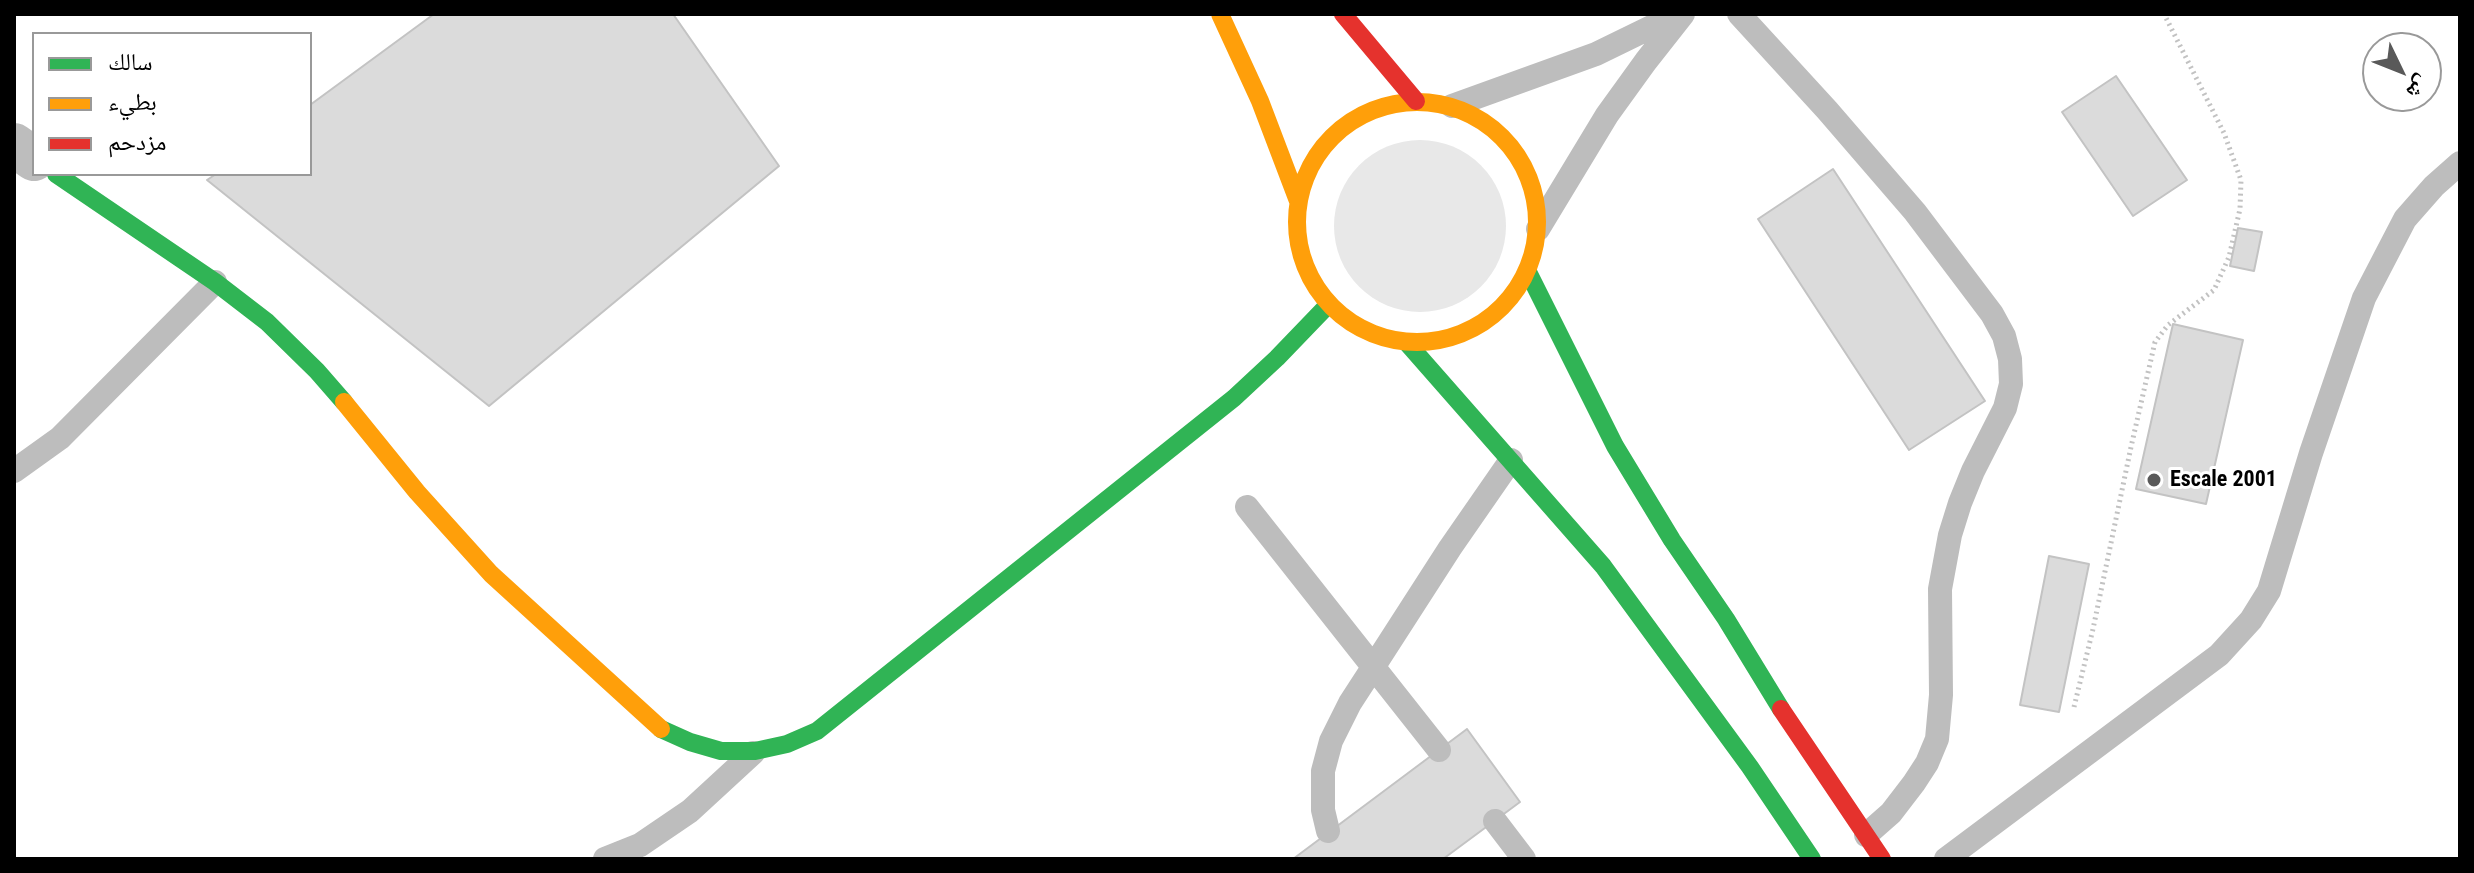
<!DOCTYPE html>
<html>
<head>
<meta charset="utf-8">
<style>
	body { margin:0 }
	#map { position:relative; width:2474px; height:873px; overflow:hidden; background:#fff; font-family:"Roboto Condensed","Noto Naskh Arabic",sans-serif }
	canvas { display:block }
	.frame { position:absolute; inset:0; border:16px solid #000; pointer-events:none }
	.legend { position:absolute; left:32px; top:32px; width:280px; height:144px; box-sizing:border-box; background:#fff; border:2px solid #999; margin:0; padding:10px 14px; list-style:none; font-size:24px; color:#000 }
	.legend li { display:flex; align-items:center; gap:16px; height:40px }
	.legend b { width:40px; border:2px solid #999 }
	.north { position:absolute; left:2362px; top:32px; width:80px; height:80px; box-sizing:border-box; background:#fff; border:2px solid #999; border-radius:50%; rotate:133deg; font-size:22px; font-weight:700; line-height:32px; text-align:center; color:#000 }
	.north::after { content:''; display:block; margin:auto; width:28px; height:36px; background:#595959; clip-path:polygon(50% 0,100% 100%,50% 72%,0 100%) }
</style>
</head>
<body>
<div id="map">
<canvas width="2474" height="873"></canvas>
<div class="frame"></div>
<ul class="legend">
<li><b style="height:10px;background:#30b455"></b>سالك</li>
<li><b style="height:10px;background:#ff9f0a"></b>بطيء</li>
<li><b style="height:10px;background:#e5322d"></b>مزدحم</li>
</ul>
<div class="north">ش</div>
</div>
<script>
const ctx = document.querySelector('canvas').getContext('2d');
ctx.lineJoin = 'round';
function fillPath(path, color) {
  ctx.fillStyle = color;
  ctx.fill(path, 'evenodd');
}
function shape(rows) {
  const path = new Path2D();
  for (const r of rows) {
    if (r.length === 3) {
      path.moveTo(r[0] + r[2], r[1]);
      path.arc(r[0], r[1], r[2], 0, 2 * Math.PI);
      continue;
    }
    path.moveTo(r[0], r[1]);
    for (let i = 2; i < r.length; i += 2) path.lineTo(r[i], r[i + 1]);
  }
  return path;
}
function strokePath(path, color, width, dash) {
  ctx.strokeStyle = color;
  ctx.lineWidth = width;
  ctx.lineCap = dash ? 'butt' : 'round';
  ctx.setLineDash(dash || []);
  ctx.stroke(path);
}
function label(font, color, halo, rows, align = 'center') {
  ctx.font = font + ' "Roboto Condensed",sans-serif';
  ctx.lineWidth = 6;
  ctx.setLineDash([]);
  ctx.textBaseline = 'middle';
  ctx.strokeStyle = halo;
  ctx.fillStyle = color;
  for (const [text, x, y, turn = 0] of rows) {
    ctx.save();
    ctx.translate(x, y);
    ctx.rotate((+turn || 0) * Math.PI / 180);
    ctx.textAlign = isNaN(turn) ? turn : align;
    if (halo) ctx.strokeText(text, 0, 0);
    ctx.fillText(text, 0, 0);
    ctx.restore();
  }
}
fillPath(shape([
	[1420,226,86]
]), '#e8e8e8');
const building = shape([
	[434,14,673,14,779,166,489,406,207,180,216,174,310,174,310,105,434,14],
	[2116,76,2187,180,2133,216,2062,112,2116,76],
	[1833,169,1985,401,1909,450,1758,219,1833,169],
	[2238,228,2262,232,2254,271,2230,266,2238,228],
	[2173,324,2243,340,2206,504,2136,489,2173,324],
	[2049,556,2089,564,2059,712,2020,705,2049,556],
	[1467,729,1520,802,1443,859,1293,859,1467,729]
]);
fillPath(building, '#dbdbdb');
strokePath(building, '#c3c3c3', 2);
strokePath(shape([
	[2074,707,2093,629,2131,447,2155,342,2168,325,2214,290,2229,257,2240,209,2241,180,2224,133,2164,14]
]), '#c2c2c2', 5, [2, 4]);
strokePath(shape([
	[1739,14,1827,110,1915,212,1992,314,2004,336,2010,359,2011,384,2005,408,1973,471,1960,503,1950,535,1940,589,1941,695,1937,739,1927,763,1914,783,1891,813,1866,835],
	[1452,106,1596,54,1678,14],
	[1538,229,1607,115,1646,61,1683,14],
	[14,471,60,438,215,282],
	[1247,507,1439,750],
	[1495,821,1524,859],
	[1328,831,1323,810,1323,771,1331,741,1350,703,1374,666,1450,548,1511,460],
	[605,859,640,845,690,811,753,753],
	[1946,859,2219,655,2251,620,2269,591,2311,453,2364,298,2405,219,2434,186,2460,163]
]), '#bdbdbd', 24);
strokePath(shape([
	[14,145,34,159]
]), '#bdbdbd', 44);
strokePath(shape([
	[56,174,215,282,267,322,317,371,344,402],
	[1528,272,1615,446,1672,540,1726,619,1781,709],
	[1408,344,1603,566,1750,767,1812,859],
	[661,729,690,742,721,751,755,751,787,744,817,731,1234,398,1277,358,1328,305]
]), '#30b455', 18);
strokePath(shape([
	[1220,14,1260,101,1298,201],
	[1417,222,120],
	[344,402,417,492,491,574,661,729]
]), '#ff9f0a', 18);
strokePath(shape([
	[1343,14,1416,101],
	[1781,709,1882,859]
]), '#e5322d', 18);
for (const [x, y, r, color] of [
	[2154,480,8,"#595959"]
]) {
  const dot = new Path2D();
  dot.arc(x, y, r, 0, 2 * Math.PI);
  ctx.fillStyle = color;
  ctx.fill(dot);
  strokePath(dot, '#fff', 3);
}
label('bold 22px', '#000', '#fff', [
	["Escale 2001",2170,480]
], 'left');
</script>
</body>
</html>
